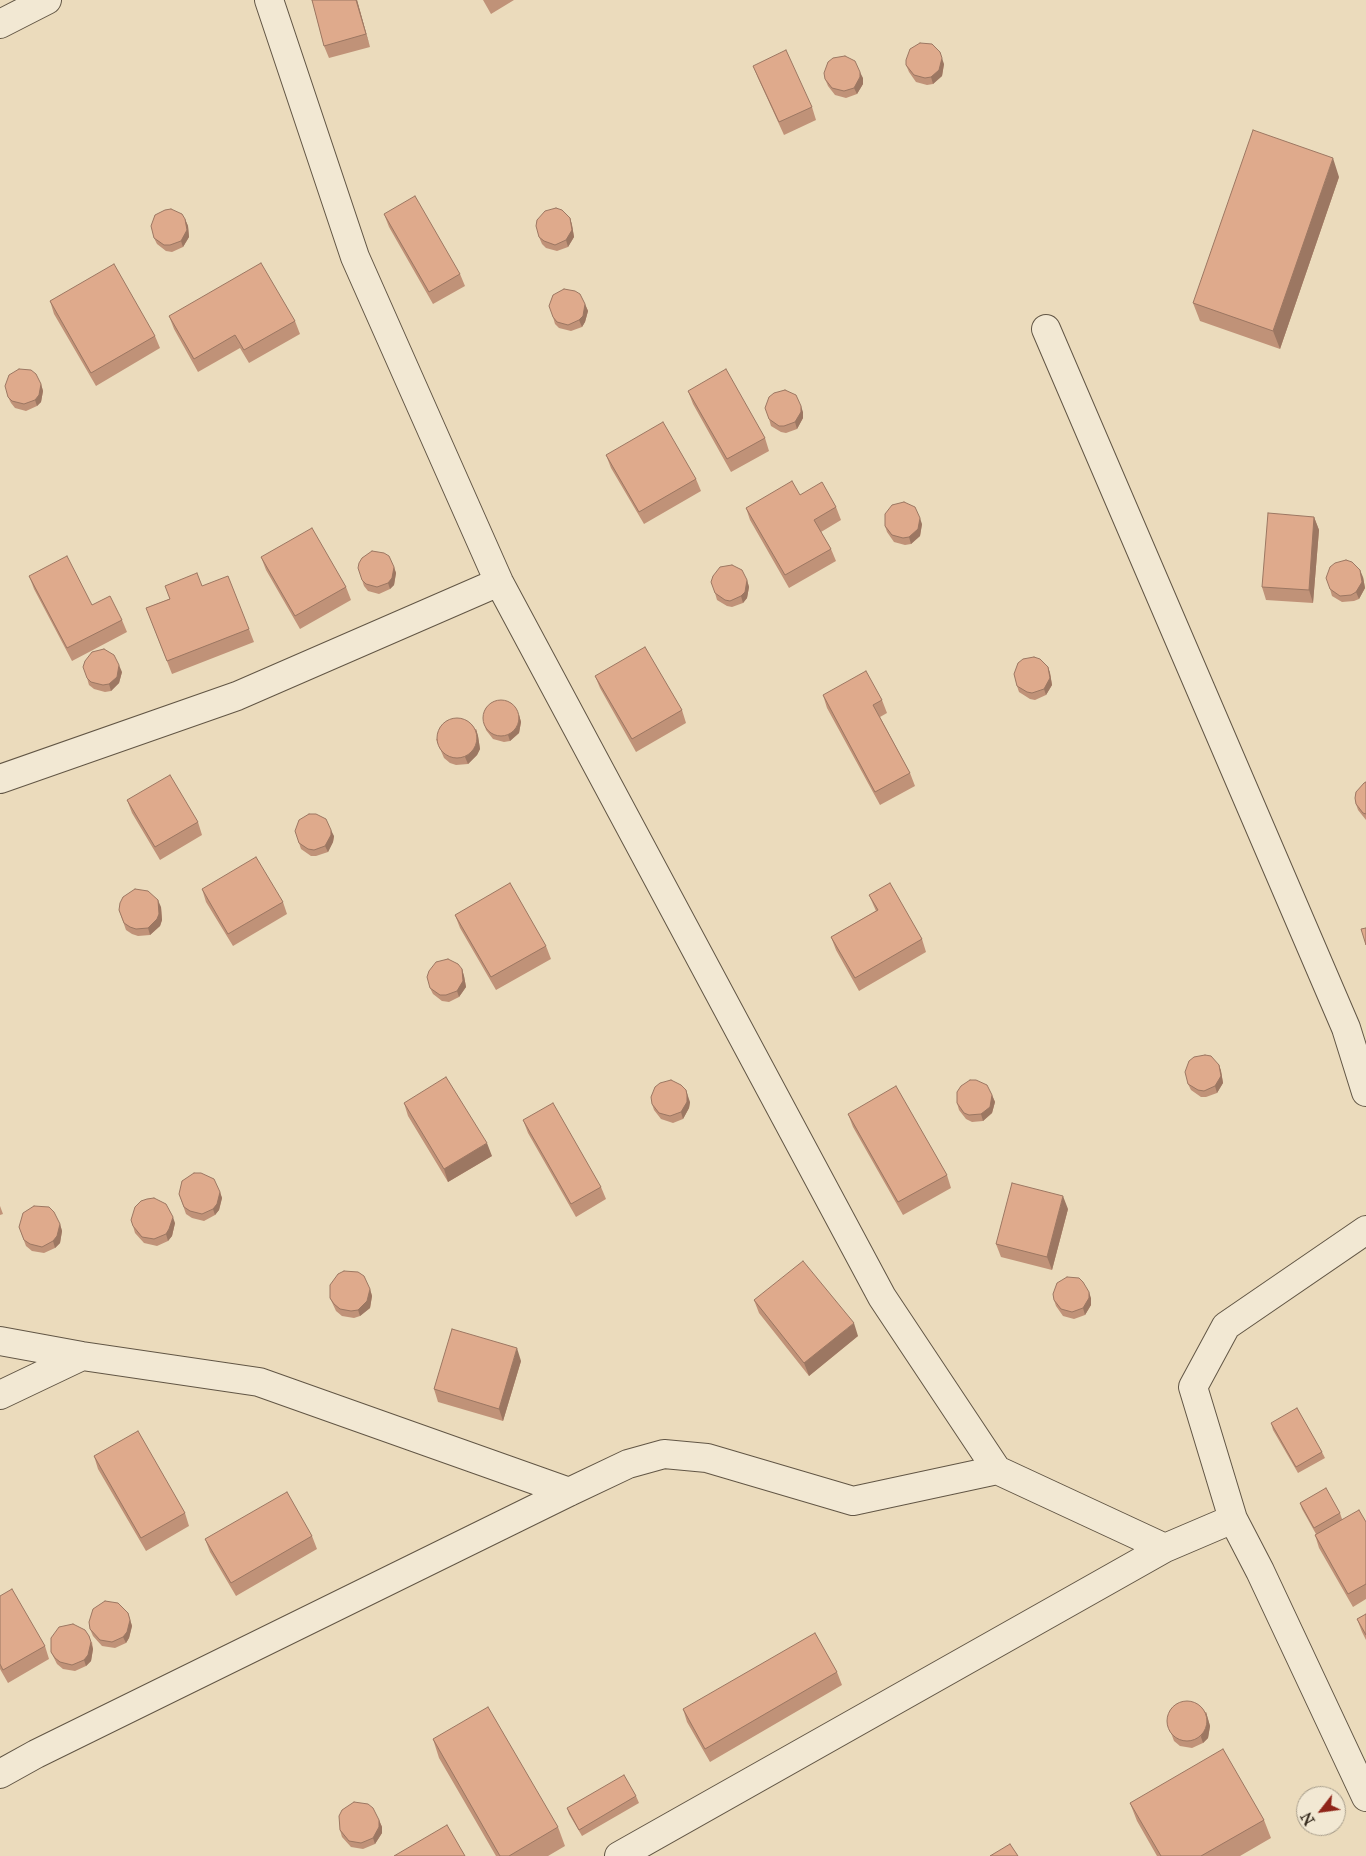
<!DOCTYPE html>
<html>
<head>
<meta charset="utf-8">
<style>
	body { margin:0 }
	#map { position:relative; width:1366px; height:1856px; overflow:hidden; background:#ebdbbc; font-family:"IM FELL Great Primer",serif }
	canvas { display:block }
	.north { position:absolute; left:1296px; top:1786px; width:50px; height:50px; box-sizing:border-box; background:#f2e8d3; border:1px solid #a69c8a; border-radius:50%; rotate:240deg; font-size:14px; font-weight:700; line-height:20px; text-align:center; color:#352a1d }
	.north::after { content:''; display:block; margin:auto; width:18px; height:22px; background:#8f2418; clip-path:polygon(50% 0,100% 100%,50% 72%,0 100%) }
</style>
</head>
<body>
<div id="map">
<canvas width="1366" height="1856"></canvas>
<div class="north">N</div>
</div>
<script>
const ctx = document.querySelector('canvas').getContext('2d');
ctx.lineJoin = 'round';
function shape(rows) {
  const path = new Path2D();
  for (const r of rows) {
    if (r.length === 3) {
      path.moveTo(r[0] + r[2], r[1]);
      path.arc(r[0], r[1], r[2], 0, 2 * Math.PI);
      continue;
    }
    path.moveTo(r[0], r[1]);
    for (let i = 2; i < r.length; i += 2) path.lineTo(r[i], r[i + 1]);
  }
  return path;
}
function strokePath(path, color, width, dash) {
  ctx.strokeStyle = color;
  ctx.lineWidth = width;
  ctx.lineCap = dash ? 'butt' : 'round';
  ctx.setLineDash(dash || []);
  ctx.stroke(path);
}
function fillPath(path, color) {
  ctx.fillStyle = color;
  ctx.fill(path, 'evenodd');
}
const minor = shape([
	[269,0,355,257,499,582,882,1297,997,1470],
	[0,24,47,0],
	[1046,329,1346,1028,1366,1092],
	[0,779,237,696,499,582],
	[1366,1230,1226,1326,1193,1387,1233,1519,1260,1571,1366,1797],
	[0,1341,82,1356,259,1382,569,1492],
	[0,1395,82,1356],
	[0,1774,36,1754,569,1492,628,1464,664,1454,707,1458,853,1501,997,1470,1165,1548],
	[619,1856,1165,1548,1233,1519]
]);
strokePath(minor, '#625645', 30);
strokePath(minor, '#f2e8d3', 28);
fillPath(shape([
	[312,0,357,0,370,47,329,58,324,46],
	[483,0,514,0,491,14],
	[944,64,942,76,933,84,927,85,916,82,909,72,906,65],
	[753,66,812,107,816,120,784,135,758,78],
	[863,78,863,84,857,94,846,98,835,95,828,86,825,79],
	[1339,177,1280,349,1200,321,1193,303],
	[384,214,460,274,465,286,433,304,389,227],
	[570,218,572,225,574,237,568,247,557,251,546,248,542,244,539,237],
	[185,219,188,226,189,237,183,247,172,252,166,251,157,244,154,238],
	[50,301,155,336,160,348,96,386,54,314],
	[585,304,588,311,585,322,582,327,571,331,559,328,555,324,553,317],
	[169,316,295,321,300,334,249,363,240,348,198,372,174,329],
	[41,384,43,391,41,402,37,406,26,411,15,408,11,403,8,397],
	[688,391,765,438,769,451,731,472,693,404],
	[803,412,803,418,797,429,786,433,781,432,771,426,769,419],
	[606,455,696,479,701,491,644,524,611,468],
	[800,495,836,507,841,520,821,532,831,549,836,561,789,588,750,520,746,508],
	[1314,517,1319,530,1313,603,1266,600,1262,587],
	[922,524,920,536,911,544,905,545,894,542,887,532,885,526],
	[261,557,346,587,351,600,300,629,266,570],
	[394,567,396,573,394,585,390,589,379,594,368,591,364,586,362,580],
	[29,576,122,620,127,632,72,661,34,589],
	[1363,577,1365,588,1359,599,1354,601,1342,602,1332,596,1330,589],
	[747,580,749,587,747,598,743,603,732,607,727,606,717,600,715,593],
	[202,586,249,629,254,642,172,674,146,608],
	[1048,667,1050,673,1052,685,1046,695,1035,700,1030,699,1019,692,1017,686],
	[122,672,119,683,111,691,105,692,94,689,89,685,87,678],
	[595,676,682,710,686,723,636,752,600,688],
	[823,695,882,700,887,713,880,717,910,773,915,786,880,805,827,708],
	[519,715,521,722,519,733,510,741,504,742,493,739,486,730,484,723],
	[476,729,478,736,480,749,477,755,468,764,456,765,450,763,444,758,436,739],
	[1366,782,1366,820,1358,810,1356,804],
	[127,800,198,822,202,835,160,860,132,813],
	[334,836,333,842,328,852,316,856,311,856,301,849,299,843],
	[202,889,283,902,287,914,233,946,206,902],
	[869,895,922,939,926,952,859,991,836,950,831,937,876,911],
	[161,907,162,920,160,926,150,935,138,936,132,934,126,930,119,910],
	[455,915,546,946,551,959,496,990,460,928],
	[462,969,464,976,466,987,459,997,449,1002,442,1001,433,994,430,988],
	[1219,1065,1221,1071,1223,1083,1217,1093,1206,1097,1201,1097,1191,1090,1188,1084],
	[992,1095,995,1102,992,1113,983,1121,972,1122,966,1119,959,1110,957,1103],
	[690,1102,689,1108,683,1119,673,1123,661,1119,654,1110,652,1104],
	[404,1103,492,1156,448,1182,408,1116],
	[848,1114,947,1175,951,1188,903,1215,853,1127],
	[523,1120,601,1187,606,1199,576,1217,528,1133],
	[220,1192,222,1198,219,1210,215,1215,204,1221,192,1218,186,1214,179,1194],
	[0,1206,3,1214,0,1215],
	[1068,1209,1052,1270,1001,1257,996,1244],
	[175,1223,172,1236,168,1241,157,1246,144,1243,135,1233,133,1226],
	[60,1224,62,1231,60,1243,55,1248,44,1253,32,1251,26,1246,19,1227],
	[370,1289,372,1296,370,1308,360,1316,354,1318,342,1316,336,1311,330,1298],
	[1091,1298,1091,1305,1085,1315,1074,1319,1063,1316,1056,1306,1054,1300],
	[754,1300,858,1336,809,1376,759,1313],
	[521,1361,503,1421,438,1402,434,1389],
	[1271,1423,1322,1452,1325,1458,1298,1473,1273,1430],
	[94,1456,185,1513,189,1526,146,1551,98,1469],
	[1300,1503,1340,1513,1342,1519,1366,1522,1366,1599,1353,1607,1319,1548,1315,1535,1316,1534,1302,1509],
	[312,1536,317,1549,236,1596,210,1552,205,1539],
	[0,1596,45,1646,49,1659,8,1683,0,1669],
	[128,1613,132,1626,129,1638,126,1643,115,1648,102,1646,93,1636,90,1629],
	[1366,1614,1366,1640,1362,1632,1357,1619],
	[92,1642,93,1649,91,1661,86,1666,75,1671,63,1669,57,1664,51,1652],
	[837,1672,842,1685,710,1762,687,1722,683,1709],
	[1206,1712,1210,1726,1208,1738,1203,1743,1192,1748,1180,1746,1174,1741,1167,1722],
	[433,1739,558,1827,565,1846,548,1856,496,1856,439,1758],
	[636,1796,639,1803,582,1836,569,1814,567,1808],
	[1130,1803,1264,1820,1271,1838,1240,1856,1157,1856,1137,1821],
	[379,1820,382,1827,382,1833,375,1844,363,1849,351,1847,342,1837,340,1830]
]), '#c09278');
fillPath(shape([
	[356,0,357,0,370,47,366,34],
	[942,58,944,64,942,76,933,84,931,77],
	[860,72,863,78,863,84,857,94,854,88],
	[1333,158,1339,177,1280,349,1273,331],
	[570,218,572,225,574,237,568,247,566,240],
	[185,219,188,226,189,237,183,247,181,241],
	[585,304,588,311,585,322,582,327,579,320],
	[41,384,43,391,41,402,37,406,35,400],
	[801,406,803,412,803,418,797,429,795,422],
	[1314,517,1319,530,1313,603,1309,590],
	[920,518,922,524,920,536,911,544,909,537],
	[394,567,396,573,394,585,390,589,388,583],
	[1360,570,1363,577,1365,588,1359,599,1356,592],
	[747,580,749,587,747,598,743,603,741,596],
	[119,665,122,672,119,683,111,691,109,684],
	[1048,667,1050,673,1052,685,1046,695,1044,689],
	[519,715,521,722,519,733,510,741,508,735],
	[476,729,478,736,480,749,477,755,468,764,465,757],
	[331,830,334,836,333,842,328,852,325,846],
	[158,900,161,907,162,920,160,926,150,935,148,928],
	[462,969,464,976,466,987,459,997,457,991],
	[1219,1065,1221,1071,1223,1083,1217,1093,1215,1086],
	[686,1090,690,1102,689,1108,683,1119,681,1112],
	[992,1095,995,1102,992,1113,983,1121,981,1114],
	[487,1143,492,1156,448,1182,444,1169],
	[220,1192,222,1198,219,1210,215,1215,213,1209],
	[1063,1196,1068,1209,1052,1270,1047,1257],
	[173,1217,175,1223,172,1236,168,1241,166,1234],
	[60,1224,62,1231,60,1243,55,1248,53,1241],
	[370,1289,372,1296,370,1308,360,1316,358,1310],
	[1089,1292,1091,1298,1091,1305,1085,1315,1083,1308],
	[854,1323,858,1336,809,1376,804,1363],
	[517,1348,521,1361,503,1421,499,1409],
	[128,1613,132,1626,129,1638,126,1643,123,1637],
	[89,1636,93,1649,91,1661,86,1666,84,1660],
	[1206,1712,1210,1726,1208,1738,1203,1743,1201,1737],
	[379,1820,382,1827,382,1833,375,1844,373,1838]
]), '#9c7762');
const building = shape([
	[312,0,356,0,366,34,324,46,312,0],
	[920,43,932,44,940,52,942,58,939,70,931,77,925,78,914,75,906,65,906,60,910,49,920,43],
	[786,50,812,107,779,122,753,66,786,50],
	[845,56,855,61,860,72,860,77,854,88,844,91,832,88,825,79,824,73,828,62,833,58,845,56],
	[1253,130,1333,158,1273,331,1193,303,1253,130],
	[415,196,460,274,429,292,384,214,415,196],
	[556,208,562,210,570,218,572,230,566,240,555,245,544,241,539,237,536,226,537,220,545,211,556,208],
	[171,209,182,214,185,219,187,230,181,241,170,245,164,245,154,238,151,226,155,215,165,210,171,209],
	[261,263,295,321,244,350,235,335,194,359,169,316,261,263],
	[114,264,155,336,91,373,50,301,114,264],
	[564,289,575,291,580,294,585,304,583,316,579,320,568,325,557,322,553,317,549,306,553,295,564,289],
	[19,369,31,370,36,374,41,384,39,395,35,400,24,404,12,401,8,397,5,386,9,375,19,369],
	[726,369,765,438,727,459,688,391,726,369],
	[785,390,796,395,801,406,801,412,795,422,784,426,779,426,769,419,765,408,769,397,774,393,785,390],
	[663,422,696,479,639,512,606,455,663,422],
	[792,481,800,495,822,482,836,507,814,520,831,549,785,575,746,508,792,481],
	[904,502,915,507,920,518,918,529,909,537,903,538,892,535,885,526,885,514,892,505,904,502],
	[1268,513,1314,517,1309,590,1262,587,1268,513],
	[312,528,346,587,295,616,261,557,312,528],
	[372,551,384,553,389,556,394,567,392,578,388,583,377,587,366,584,362,580,358,568,359,563,362,558,372,551],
	[67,556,92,605,110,596,122,620,67,648,29,576,67,556],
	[1346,560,1352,562,1360,570,1362,582,1356,592,1351,595,1340,596,1330,589,1326,578,1330,567,1335,563,1346,560],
	[732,565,742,570,747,580,745,592,741,596,730,601,725,600,715,593,711,582,713,576,720,567,732,565],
	[197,573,202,586,228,576,249,629,167,661,146,608,170,599,165,586,197,573],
	[645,647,682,710,632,739,595,676,645,647],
	[104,649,114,655,119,665,117,677,109,684,103,685,91,682,87,678,83,667,85,661,92,652,104,649],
	[1034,657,1040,659,1048,667,1050,678,1044,689,1032,693,1027,692,1017,686,1014,674,1018,663,1023,659,1034,657],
	[866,671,882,700,873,705,910,773,875,792,823,695,866,671],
	[501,718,18],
	[457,738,20],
	[170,775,198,822,155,847,127,800,170,775],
	[1366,782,1366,814,1363,813,1356,804,1355,798,1356,792,1364,783,1366,782],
	[309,814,316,814,326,819,331,830,331,835,325,846,314,850,308,849,299,843,295,831,299,820,309,814],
	[256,857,283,902,228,934,202,889,256,857],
	[510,883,546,946,491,977,455,915,510,883],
	[890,883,922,939,855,978,831,937,878,910,869,895,890,883],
	[135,889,148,891,158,900,159,914,157,919,148,928,136,929,130,927,124,923,119,910,120,903,123,897,135,889],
	[1366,928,1366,945,1361,929,1366,928],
	[448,959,458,964,462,969,463,981,457,991,446,995,440,995,430,988,427,977,429,971,436,962,448,959],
	[1205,1055,1211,1056,1219,1065,1221,1076,1215,1086,1204,1091,1198,1090,1188,1084,1185,1072,1189,1061,1194,1057,1205,1055],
	[446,1077,487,1143,444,1169,404,1103,446,1077],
	[671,1080,681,1085,686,1090,687,1095,687,1102,681,1112,670,1116,659,1113,652,1104,651,1097,655,1087,660,1083,671,1080],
	[970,1080,976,1080,987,1085,992,1095,990,1107,981,1114,969,1115,964,1113,957,1103,957,1092,961,1086,970,1080],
	[896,1086,947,1175,898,1202,848,1114,896,1086],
	[553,1103,601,1187,571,1204,523,1120,553,1103],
	[194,1173,201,1173,214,1179,220,1192,217,1204,213,1209,202,1214,190,1211,184,1207,179,1194,182,1181,194,1173],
	[1012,1183,1063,1196,1047,1257,996,1244,1012,1183],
	[154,1198,166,1204,173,1217,169,1229,166,1234,154,1239,142,1237,133,1226,131,1220,135,1207,141,1201,147,1199,154,1198],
	[34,1206,49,1207,54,1212,60,1224,57,1236,53,1241,42,1247,30,1244,24,1240,19,1227,23,1213,34,1206],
	[803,1261,854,1323,804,1363,754,1300,803,1261],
	[344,1271,358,1272,364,1276,370,1289,367,1301,358,1310,351,1311,340,1309,334,1304,330,1298,330,1285,338,1274,344,1271],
	[1067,1277,1079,1278,1083,1282,1089,1292,1089,1298,1083,1308,1072,1312,1061,1309,1054,1300,1053,1294,1057,1283,1067,1277],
	[452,1329,517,1348,499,1409,434,1389,452,1329],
	[1297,1408,1322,1452,1296,1467,1271,1423,1297,1408],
	[138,1431,185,1513,141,1538,94,1456,138,1431],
	[1326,1488,1340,1513,1314,1528,1300,1503,1326,1488],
	[287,1492,312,1536,231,1583,205,1539,287,1492],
	[1359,1510,1366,1522,1366,1584,1348,1594,1315,1535,1359,1510],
	[12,1589,45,1646,3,1670,0,1664,0,1596,12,1589],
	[105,1601,118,1603,128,1613,130,1620,127,1632,123,1637,112,1642,100,1640,90,1629,89,1622,93,1609,105,1601],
	[1366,1614,1366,1635,1357,1619,1366,1614],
	[73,1624,85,1630,89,1636,91,1642,88,1655,84,1660,72,1665,60,1662,55,1658,51,1652,51,1638,59,1627,73,1624],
	[815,1633,837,1672,705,1749,683,1709,815,1633],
	[1187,1721,20],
	[488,1707,558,1827,509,1856,500,1856,433,1739,488,1707],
	[1223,1749,1264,1820,1201,1856,1161,1856,1130,1803,1223,1749],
	[624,1775,636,1796,579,1830,567,1808,624,1775],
	[354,1802,368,1804,373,1808,379,1820,379,1827,373,1838,361,1843,349,1841,340,1830,339,1816,342,1810,354,1802],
	[447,1825,465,1856,394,1856,447,1825],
	[1010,1844,1018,1856,990,1856,1010,1844]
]);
fillPath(building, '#dfaa8c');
strokePath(building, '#9c7762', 1);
</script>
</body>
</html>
